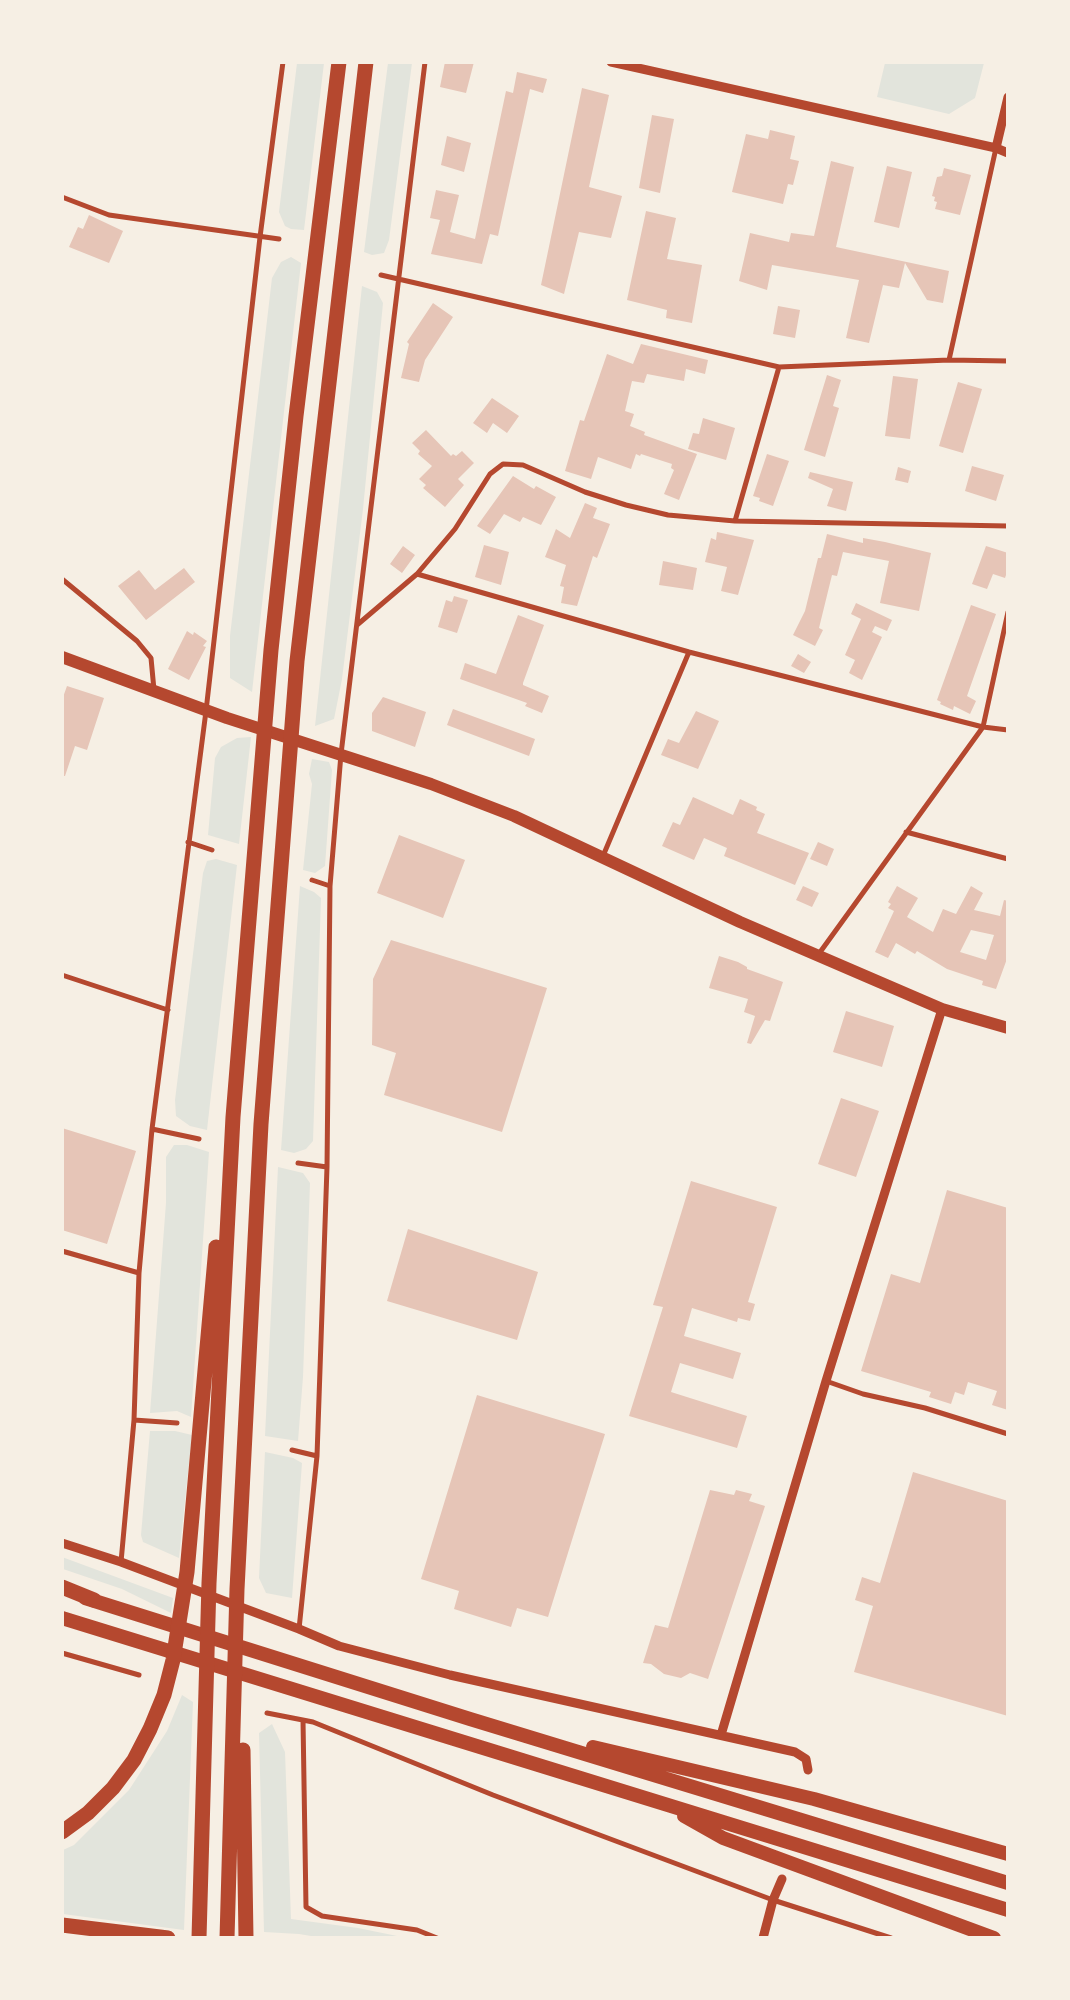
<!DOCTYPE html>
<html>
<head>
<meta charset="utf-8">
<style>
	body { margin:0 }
	#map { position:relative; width:1070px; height:2000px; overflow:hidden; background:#f6efe4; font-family:Raleway,sans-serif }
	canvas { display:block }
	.frame { position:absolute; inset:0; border:64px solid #f6efe4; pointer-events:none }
</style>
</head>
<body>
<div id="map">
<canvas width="1070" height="2000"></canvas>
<div class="frame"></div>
</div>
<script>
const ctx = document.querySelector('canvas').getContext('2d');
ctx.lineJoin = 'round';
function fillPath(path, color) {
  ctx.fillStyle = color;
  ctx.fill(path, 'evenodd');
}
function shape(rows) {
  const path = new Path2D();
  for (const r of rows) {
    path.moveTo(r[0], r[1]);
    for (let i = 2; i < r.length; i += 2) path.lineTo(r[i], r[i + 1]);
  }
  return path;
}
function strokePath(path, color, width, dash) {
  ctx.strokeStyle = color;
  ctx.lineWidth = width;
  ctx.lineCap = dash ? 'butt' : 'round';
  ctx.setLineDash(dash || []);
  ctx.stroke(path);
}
fillPath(shape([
	[297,63,324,63,304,230,291,229,285,226,279,212],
	[388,63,412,63,389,240,384,253,372,255,364,252],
	[885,63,885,62,984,63,975,98,949,114,877,97],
	[291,257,301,263,252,692,230,678,230,636,272,278,281,262],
	[362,286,377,292,383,303,363,509,342,679,334,719,315,726],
	[251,737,239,844,208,835,215,758,221,747,237,738],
	[312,759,329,762,332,770,325,866,315,873,303,870,312,784,309,774],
	[216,859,237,865,207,1130,190,1126,176,1116,175,1100,203,873,207,861],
	[300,886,314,892,321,898,313,1141,306,1149,294,1153,281,1150],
	[174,1145,187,1145,209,1152,191,1417,177,1411,150,1413,166,1203,166,1157],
	[278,1167,303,1173,310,1183,303,1377,298,1441,265,1436],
	[150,1431,175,1431,192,1435,179,1558,143,1542,141,1535],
	[265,1452,293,1458,302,1463,292,1598,266,1593,259,1578],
	[62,1557,173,1598,171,1613,122,1589,63,1569],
	[182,1695,193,1702,184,1930,63,1914,63,1850,74,1845,129,1790,167,1731],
	[272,1724,285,1752,291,1919,358,1928,402,1937,323,1938,299,1934,264,1932,259,1733]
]), '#e2e4dc');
fillPath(shape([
	[445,62,474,62,466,93,440,87],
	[517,72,547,79,543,93,530,89,498,236,490,234,482,264,431,254,440,220,430,218,436,190,459,195,450,232,475,239,506,91,513,93],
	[582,88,609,95,589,187,622,196,611,238,579,232,564,294,541,285],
	[652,115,674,119,660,193,639,188],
	[770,130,795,136,790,159,799,161,793,185,788,184,783,204,732,192,746,134,768,139],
	[447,136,471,143,464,172,441,165],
	[831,161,854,167,836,247,949,271,943,303,927,300,905,263,899,288,883,285,869,343,846,338,859,280,772,265,767,290,739,281,750,233,789,242,791,233,814,236],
	[887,166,912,172,899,228,874,222],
	[944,168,971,175,960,215,935,209,937,202,934,201,935,197,932,196,937,177,942,176],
	[646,211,676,218,667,259,702,265,692,323,666,318,667,310,627,300],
	[89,215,123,231,109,263,69,247,78,227,83,229],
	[433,303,453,317,425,360,419,382,401,378,409,344,407,342],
	[778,306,800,310,795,338,773,334],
	[641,344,708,360,705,374,686,369,684,381,647,374,644,383,632,381,625,411,634,414,630,426,645,432,644,435,697,454,679,500,664,494,674,470,671,468,672,464,641,454,640,456,636,454,631,469,598,457,591,479,565,471,580,420,584,421,607,354,633,364],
	[827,375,841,380,833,406,839,408,825,457,804,450],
	[893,376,918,379,910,439,885,436],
	[958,382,982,389,963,453,939,446],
	[492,398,519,416,507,433,493,423,487,433,473,423],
	[703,418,735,428,726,460,688,449,693,433,699,434],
	[426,430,451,456,453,454,456,456,462,451,474,463,458,479,464,485,445,507,423,488,426,485,419,479,432,466,418,454,420,451,412,443],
	[767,454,789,461,773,506,759,501,760,498,753,496],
	[972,466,1004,475,996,501,965,491],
	[898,467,911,471,908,483,895,480],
	[810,472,853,482,846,511,827,506,833,489,808,478],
	[513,476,534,489,536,486,556,497,541,525,523,517,520,522,504,514,490,534,477,526],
	[585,503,597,508,593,518,610,524,597,558,593,556,577,606,561,603,564,587,560,586,566,565,545,557,556,529,570,538],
	[717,532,754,540,738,595,721,591,727,567,705,562,711,538,716,540],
	[827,534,863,543,863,538,885,542,931,553,919,611,880,603,889,561,843,552,837,576,832,575,819,628,823,630,815,646,793,635,805,611,818,558,821,558],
	[484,545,509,552,501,585,475,577],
	[403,546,415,555,402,573,390,564],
	[986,546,1008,553,1008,569,1005,578,993,574,987,589,972,584],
	[663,561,697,568,693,590,659,585],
	[184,568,195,582,146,620,118,586,139,570,155,590],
	[454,596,468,600,457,633,438,627,446,600,452,602],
	[856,603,892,620,887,631,875,626,872,632,882,637,862,680,849,673,855,660,845,655,861,619,851,614],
	[971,605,996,614,967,696,976,701,970,714,954,706,953,710,940,704,941,702,937,700],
	[518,615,544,625,523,683,523,685,549,696,542,713,525,706,527,703,460,679,465,663,496,674],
	[187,631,193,635,194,632,207,641,203,646,206,647,189,680,168,669],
	[798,654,811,662,804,673,791,666],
	[67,686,104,698,87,750,75,746,65,776,62,776,62,700],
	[383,697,426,712,415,747,372,731,372,713],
	[453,709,535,739,529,756,447,725],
	[696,711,719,721,698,769,661,755,668,739,679,743],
	[693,797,733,815,740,799,757,807,756,810,765,814,757,833,809,853,795,885,724,856,727,848,704,838,694,860,662,846,673,822,680,825],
	[399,835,465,860,443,918,377,893],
	[818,842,834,849,827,866,810,859],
	[803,886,819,893,812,907,796,900],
	[897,886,918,898,907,917,933,932,943,909,956,914,971,886,983,893,974,910,1000,916,1004,900,1008,901,1008,956,996,989,982,985,983,981,947,969,917,951,915,954,896,943,888,958,875,952,894,911,888,908,891,904,888,902],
	[971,930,994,935,986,960,960,952],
	[391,940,547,988,502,1132,384,1095,396,1053,372,1045,373,979],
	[719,956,738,962,747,967,747,969,783,982,770,1021,765,1020,751,1044,747,1043,755,1016,744,1012,748,999,709,988],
	[846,1011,894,1026,882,1067,833,1052],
	[841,1098,879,1111,856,1177,818,1164],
	[62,1128,136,1151,107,1244,62,1230],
	[691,1181,777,1207,748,1302,755,1304,750,1321,738,1318,737,1322,692,1308,684,1336,741,1353,733,1379,680,1363,671,1392,747,1416,737,1448,629,1416,663,1307,653,1305],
	[947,1190,1008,1208,1008,1410,992,1405,997,1391,968,1382,964,1395,955,1392,951,1404,929,1397,931,1392,861,1371,891,1274,920,1283],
	[408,1229,538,1272,517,1340,387,1301],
	[477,1395,605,1434,548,1617,517,1608,511,1627,454,1609,459,1591,421,1579],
	[913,1472,1008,1501,1008,1716,854,1672,873,1606,855,1600,862,1577,880,1583],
	[710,1490,734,1495,736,1490,752,1494,749,1501,765,1506,708,1679,690,1673,681,1678,664,1674,651,1664,643,1663,655,1625,668,1628]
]), '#e6c5b7');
strokePath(shape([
	[62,197,109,215,279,239],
	[381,275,779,367,949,360,1008,361],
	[949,360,996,148],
	[735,521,779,367],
	[417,574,689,652,983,727,1008,730],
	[62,579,137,641,151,658,154,690],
	[357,625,417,574,455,529,490,474,503,464,523,465,585,492,626,505,668,515,735,521,1008,526],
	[906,832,1008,859],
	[188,842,212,850],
	[603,856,689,652],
	[312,880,330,886],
	[818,955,983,727,1008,612],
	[62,975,168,1010],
	[152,1129,199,1139],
	[298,1163,327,1167],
	[62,1251,139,1273],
	[826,1381,863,1394,925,1408,1008,1434],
	[134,1420,177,1423],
	[292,1450,317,1456],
	[121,1562,134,1420,139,1273,152,1129,206,711,260,237,283,62],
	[299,1629,317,1456,327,1167,330,886,341,754,425,62],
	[62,1653,139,1675],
	[267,1713,313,1722,493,1795,773,1900,891,1938],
	[303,1720,306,1907,322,1916,417,1930,437,1938]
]), '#b5482f', 5);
strokePath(shape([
	[611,62,996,148,1008,153],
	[996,148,1008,97],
	[62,1543,121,1562,299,1629,339,1646,450,1675,795,1752,806,1759,808,1770],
	[721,1735,826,1381,942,1009],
	[763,1938,773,1900,782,1879]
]), '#b5482f', 9);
strokePath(shape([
	[62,657,227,718,431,784,514,816,740,922,942,1009,1008,1028]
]), '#b5482f', 12);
strokePath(shape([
	[85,1598,470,1719,1008,1883],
	[62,1618,1008,1910],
	[593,1747,814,1799,1008,1854],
	[684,1816,723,1838,994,1938]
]), '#b5482f', 14);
strokePath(shape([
	[62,1587,94,1600],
	[243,1750,246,1938],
	[62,1832,88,1813,113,1788,134,1760,150,1729,164,1695,173,1660,187,1572,216,1247],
	[62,1925,168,1938],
	[199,1938,209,1583,233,1117,271,650,296,416,339,62],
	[227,1938,237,1589,261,1124,297,661,366,62]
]), '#b5482f', 15);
</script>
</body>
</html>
